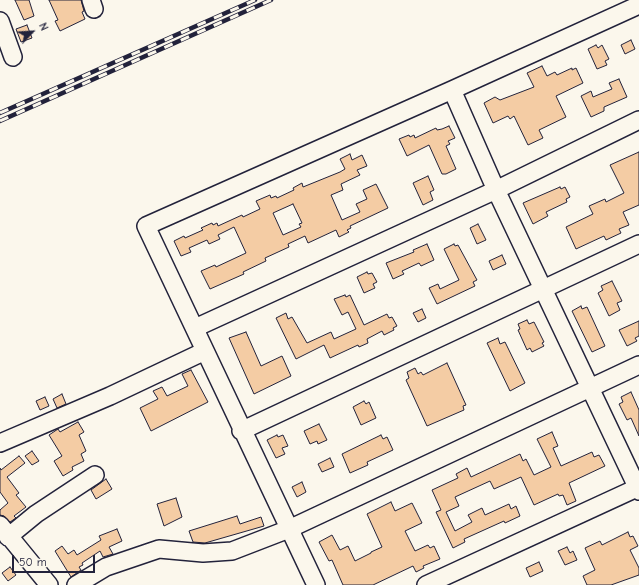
<!DOCTYPE html>
<html>
<head>
<meta charset="utf-8">
<style>
	body { margin:0 }
	#map { position:relative; width:639px; height:585px; overflow:hidden; background:#fbf7ec; font-family:"Comic Neue",sans-serif }
	canvas { display:block }
	.north { position:absolute; left:12px; top:12px; width:40px; height:40px; -webkit-text-stroke:3px #fbf7ec; paint-order:stroke; rotate:65deg; font-size:11px; font-weight:700; line-height:16px; text-align:center; color:#22223b }
	.north::after { content:''; display:block; margin:auto; width:14px; height:18px; background:#22223b; clip-path:polygon(50% 0,100% 100%,50% 72%,0 100%) }
	.scale { position:absolute; left:12px; top:555px; width:83px; height:18px; box-sizing:border-box; border:2px solid #22223b; border-top:0; padding-left:5px; font-size:12px; line-height:14px; white-space:nowrap; color:#22223b; -webkit-text-stroke:3px #fbf7ec; paint-order:stroke }
</style>
</head>
<body>
<div id="map">
<canvas width="639" height="585"></canvas>
<div class="north">N</div>
<div class="scale">50 m</div>
</div>
<script>
const ctx = document.querySelector('canvas').getContext('2d');
ctx.lineJoin = 'round';
function fillPath(path, color) {
  ctx.fillStyle = color;
  ctx.fill(path, 'evenodd');
}
function shape(rows) {
  const path = new Path2D();
  for (const r of rows) {
    path.moveTo(r[0], r[1]);
    for (let i = 2; i < r.length; i += 2) path.lineTo(r[i], r[i + 1]);
  }
  return path;
}
function strokePath(path, color, width, dash) {
  ctx.strokeStyle = color;
  ctx.lineWidth = width;
  ctx.lineCap = dash ? 'butt' : 'round';
  ctx.setLineDash(dash || []);
  ctx.stroke(path);
}
const building = shape([
	[15,0,29,0,34,16,24,20,15,0],
	[49,0,81,0,84,11,82,12,85,19,60,31,55,21,58,20,49,0],
	[27,25,32,38,21,42,16,29,27,25],
	[631,40,635,49,625,54,621,45,631,40],
	[596,45,598,48,602,45,609,59,605,61,607,65,597,69,588,49,596,45],
	[542,66,547,76,555,72,557,75,572,68,572,70,576,68,583,83,556,96,566,117,539,130,543,138,528,145,514,116,510,119,508,116,493,123,484,103,495,97,500,100,534,87,527,73,542,66],
	[619,79,627,97,604,107,604,111,591,117,581,96,591,91,593,97,612,89,609,83,619,79],
	[449,126,455,138,448,141,450,144,446,146,456,169,446,174,442,174,429,145,407,156,399,139,409,135,410,137,414,135,415,138,436,128,437,130,442,129,449,126],
	[639,152,639,205,623,212,629,225,619,229,621,233,606,240,604,236,576,249,566,227,593,214,589,206,605,199,606,202,624,193,610,165,639,152],
	[350,154,352,160,362,155,367,166,357,170,360,175,341,184,343,190,331,195,342,220,360,212,356,204,367,199,363,190,376,184,388,208,350,226,351,228,347,230,349,232,339,237,336,230,308,243,305,236,288,244,289,247,265,258,266,261,243,272,244,274,210,289,201,271,215,265,216,267,246,253,234,227,218,235,220,239,209,244,207,240,189,248,191,252,181,256,174,241,184,236,185,238,203,230,201,228,212,223,213,225,217,223,218,226,242,215,243,217,260,209,256,201,270,195,271,198,276,196,277,198,294,190,293,188,302,183,303,187,340,172,345,169,340,159,350,154],
	[293,204,302,223,299,224,301,227,283,235,273,213,293,204],
	[428,176,434,190,430,192,433,200,423,205,413,183,428,176],
	[560,187,561,189,565,187,570,197,566,199,567,202,546,212,548,216,533,224,523,203,560,187],
	[478,224,486,240,477,244,470,228,478,224],
	[427,244,434,260,421,266,419,263,402,271,404,274,393,279,386,263,414,252,413,250,427,244],
	[454,244,455,246,458,245,477,280,473,282,475,286,437,304,429,288,438,284,440,289,459,280,444,249,454,244],
	[502,255,506,264,493,270,489,261,502,255],
	[367,272,368,274,372,273,377,282,373,284,375,288,364,293,357,277,367,272],
	[612,281,622,301,617,303,620,310,609,316,598,293,603,290,601,286,612,281],
	[345,295,346,297,350,295,364,325,387,314,389,318,392,317,397,326,393,328,394,330,384,335,382,331,367,339,368,343,359,347,358,345,330,358,324,345,296,359,276,318,286,313,288,319,292,317,307,343,331,332,334,339,356,329,348,312,342,315,334,299,345,295],
	[581,306,582,309,587,307,605,346,592,352,572,311,581,306],
	[422,309,426,318,418,322,413,313,422,309],
	[527,320,529,324,534,322,544,342,542,343,544,346,532,352,530,348,527,350,518,330,520,329,518,324,527,320],
	[639,321,639,336,635,338,637,341,627,346,619,330,639,321],
	[246,332,261,366,282,356,291,376,254,394,229,338,246,332],
	[498,338,500,344,505,342,525,383,510,391,487,343,498,338],
	[447,363,466,405,463,406,464,410,427,426,406,380,409,378,407,372,415,368,418,374,421,372,423,375,447,363],
	[191,370,208,402,151,431,140,408,158,399,153,391,162,387,167,396,188,386,182,374,191,370],
	[631,392,639,410,639,436,631,418,627,420,619,404,623,402,621,397,631,392],
	[62,394,66,404,57,408,53,399,62,394],
	[45,397,49,406,40,410,36,401,45,397],
	[364,401,366,404,369,402,376,418,361,425,353,407,364,401],
	[78,422,84,432,79,435,86,451,81,454,84,461,72,467,73,470,63,476,54,461,62,456,49,435,58,429,60,432,78,422],
	[319,424,327,440,318,444,317,441,310,444,304,431,319,424],
	[552,432,558,446,553,448,561,466,592,452,594,457,599,455,605,466,569,483,576,501,567,505,563,495,559,496,558,494,534,505,521,477,494,489,490,481,455,497,459,506,446,512,455,531,472,522,468,515,482,508,485,515,509,504,511,509,516,506,520,516,505,523,504,521,464,539,465,542,453,548,436,512,441,510,432,490,458,478,456,474,467,468,471,477,520,454,523,461,526,459,534,475,551,467,537,439,552,432],
	[277,435,278,437,283,435,288,446,282,448,285,454,276,458,267,440,277,435],
	[381,435,383,439,387,437,393,450,367,462,368,465,350,473,342,454,381,435],
	[32,451,39,461,32,465,25,456,32,451],
	[19,456,25,463,7,477,19,493,16,495,26,507,14,516,16,518,10,522,4,516,0,515,0,510,8,503,0,492,0,468,1,470,19,456],
	[330,458,334,467,322,472,318,464,330,458],
	[106,479,112,489,96,499,91,490,106,479],
	[302,482,306,492,297,497,292,487,302,482],
	[176,498,182,517,164,526,157,504,176,498],
	[391,502,395,511,412,503,422,523,405,531,415,551,428,545,430,548,434,546,440,559,423,566,424,568,416,572,413,566,373,585,343,585,332,560,329,561,319,542,332,535,340,550,348,546,355,561,371,553,371,552,382,547,367,514,391,502],
	[237,516,240,524,261,517,264,526,205,543,193,542,189,531,237,516],
	[117,529,122,541,109,547,113,554,103,557,100,551,82,563,83,565,79,567,81,570,71,577,55,551,62,546,68,554,74,550,77,555,101,540,99,536,117,529],
	[628,532,630,537,633,536,638,546,630,550,639,568,639,575,611,585,587,585,583,576,595,570,585,548,600,541,602,545,628,532],
	[567,547,570,553,573,551,577,560,565,565,558,551,567,547],
	[539,562,543,571,530,577,526,568,539,562],
	[10,567,16,575,8,581,2,573,10,567]
]);
fillPath(building, '#f4cca4');
strokePath(building, '#22223b', 1);
const minor = shape([
	[91,0,94,9],
	[0,21,13,57],
	[452,90,496,190,639,491],
	[195,328,496,190,639,120],
	[241,431,639,244],
	[0,443,110,396,205,351],
	[0,525,49,585],
	[8,537,36,514,95,475],
	[76,585,106,567,159,549,203,553,232,551,289,529,639,365],
	[316,585,146,226,452,90,639,5],
	[426,585,639,487]
]);
strokePath(minor, '#22223b', 20);
strokePath(minor, '#fbf7ec', 17);
const rail = shape([
	[0,113,255,0],
	[0,121,271,0]
]);
strokePath(rail, '#22223b', 4.5);
strokePath(rail, '#fbf7ec', 3, [9]);
</script>
</body>
</html>
